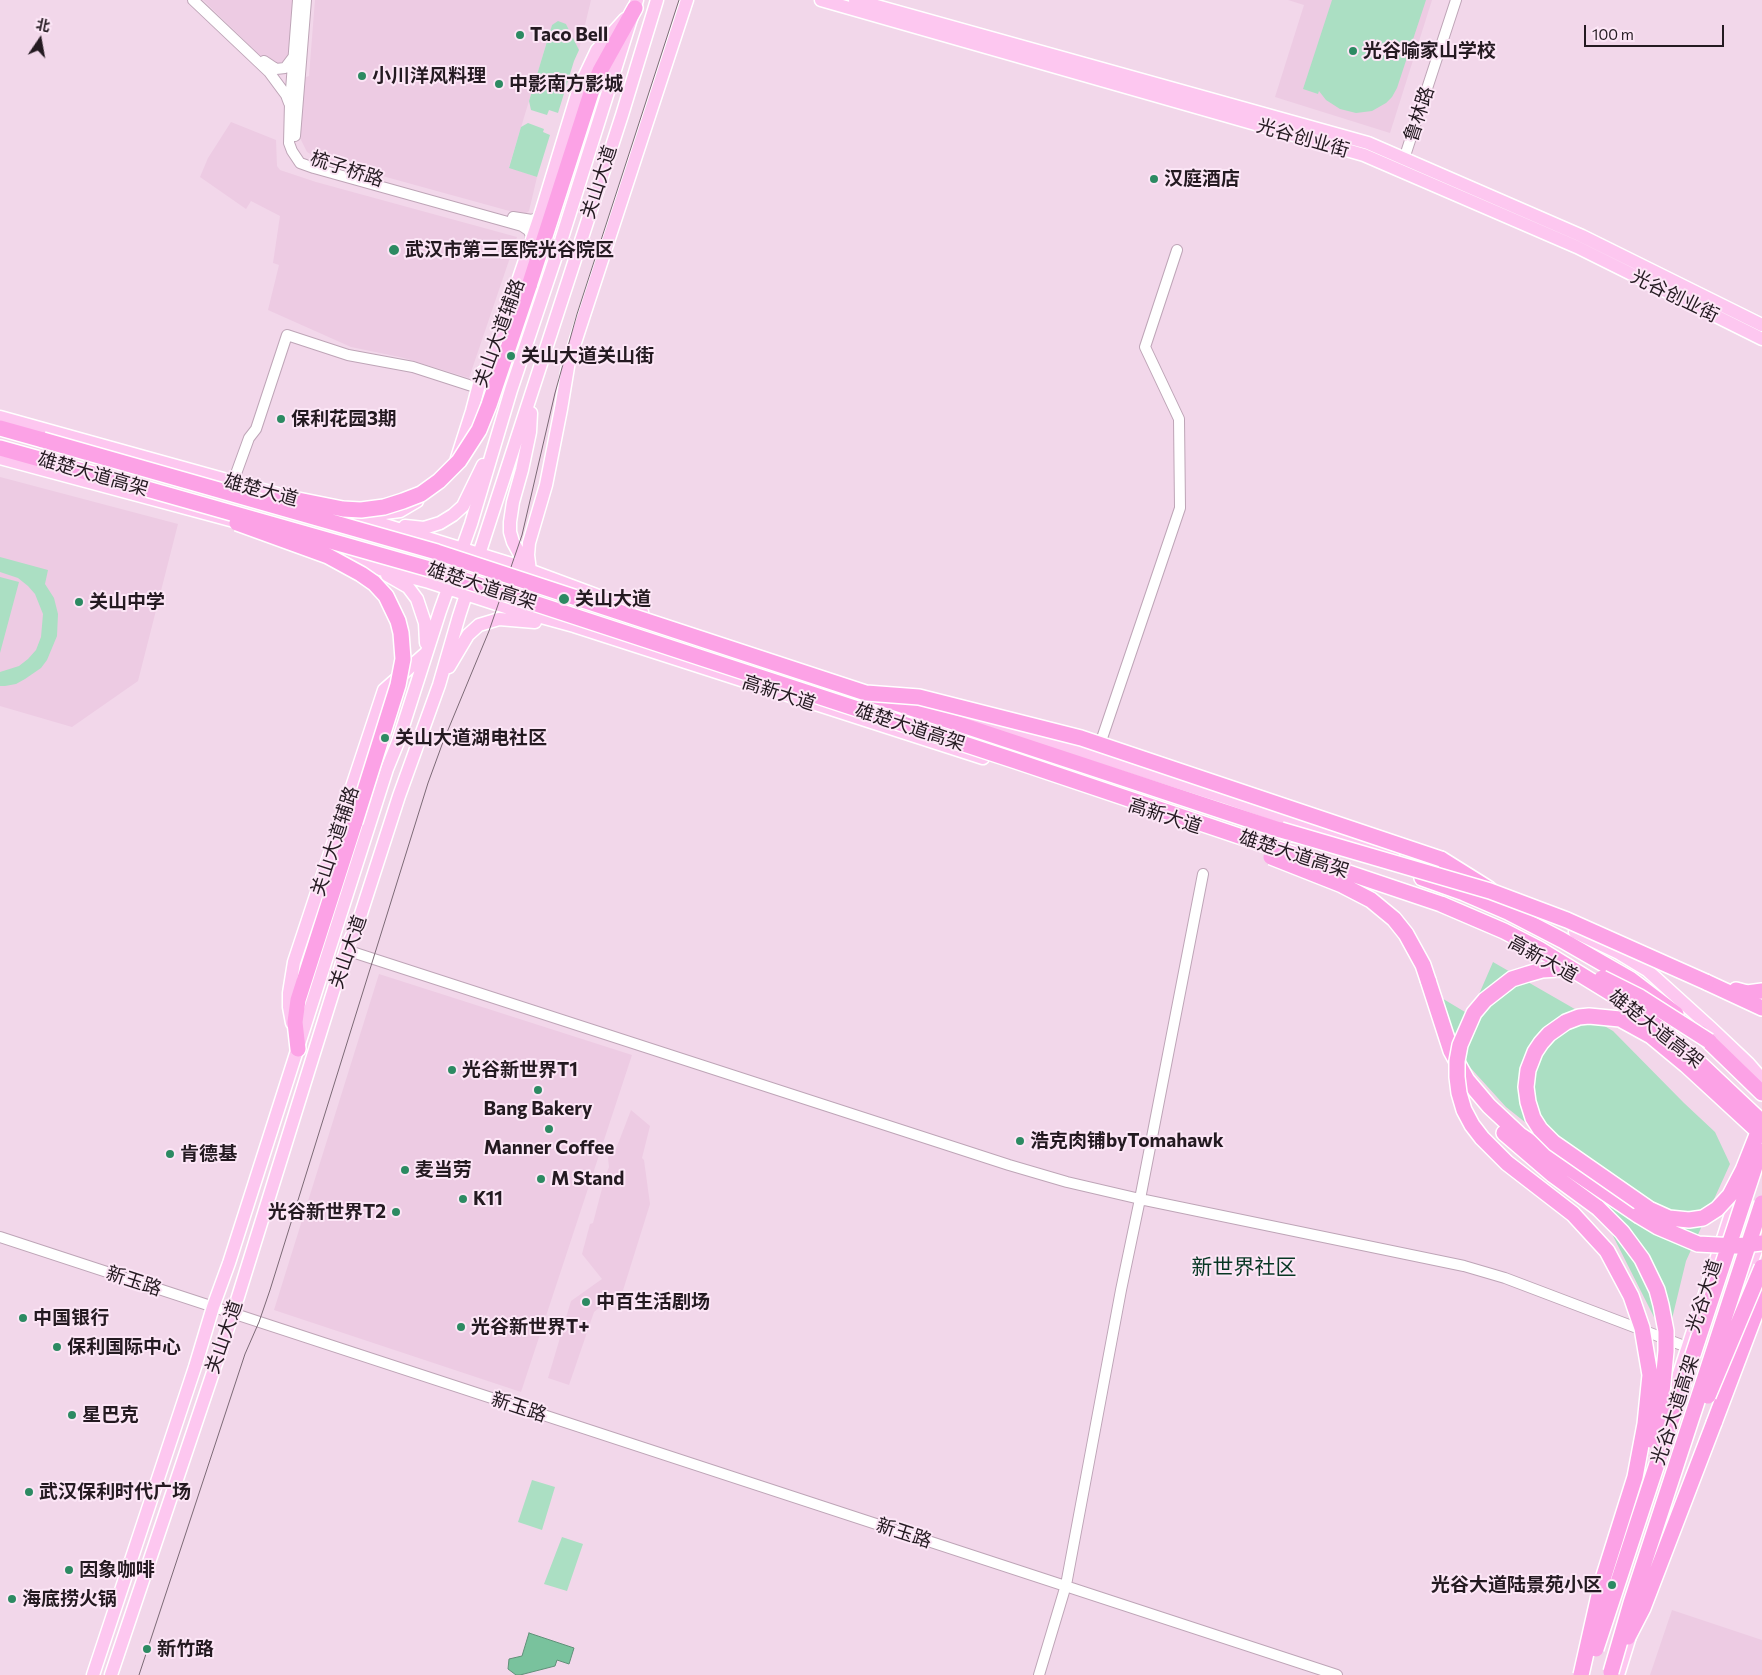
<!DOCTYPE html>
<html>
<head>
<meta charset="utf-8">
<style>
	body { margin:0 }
	#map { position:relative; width:1762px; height:1675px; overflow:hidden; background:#f2d7ea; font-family:Commissioner,"Noto Sans SC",sans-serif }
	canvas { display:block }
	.north { position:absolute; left:15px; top:15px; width:50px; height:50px; -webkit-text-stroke:4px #fce6f6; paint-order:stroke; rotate:12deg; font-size:14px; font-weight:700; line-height:20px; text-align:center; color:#241a21 }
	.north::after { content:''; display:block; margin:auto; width:18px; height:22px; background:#241a21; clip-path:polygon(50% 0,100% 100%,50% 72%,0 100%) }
	.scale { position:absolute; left:1584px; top:25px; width:140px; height:22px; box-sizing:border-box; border:2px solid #241a21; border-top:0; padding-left:6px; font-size:15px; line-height:18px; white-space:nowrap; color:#241a21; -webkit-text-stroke:4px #fce6f6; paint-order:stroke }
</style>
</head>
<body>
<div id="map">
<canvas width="1762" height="1675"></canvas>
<div class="north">北</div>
<div class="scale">100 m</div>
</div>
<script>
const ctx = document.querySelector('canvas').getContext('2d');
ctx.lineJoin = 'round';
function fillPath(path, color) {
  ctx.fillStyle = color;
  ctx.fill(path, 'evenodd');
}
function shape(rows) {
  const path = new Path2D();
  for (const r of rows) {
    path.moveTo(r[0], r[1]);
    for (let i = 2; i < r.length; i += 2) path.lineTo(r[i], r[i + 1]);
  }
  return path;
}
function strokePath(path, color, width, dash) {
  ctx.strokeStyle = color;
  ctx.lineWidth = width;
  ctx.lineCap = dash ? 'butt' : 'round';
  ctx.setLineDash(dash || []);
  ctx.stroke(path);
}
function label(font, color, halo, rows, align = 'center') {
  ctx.font = font + ' Commissioner,"Noto Sans SC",sans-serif';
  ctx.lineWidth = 4;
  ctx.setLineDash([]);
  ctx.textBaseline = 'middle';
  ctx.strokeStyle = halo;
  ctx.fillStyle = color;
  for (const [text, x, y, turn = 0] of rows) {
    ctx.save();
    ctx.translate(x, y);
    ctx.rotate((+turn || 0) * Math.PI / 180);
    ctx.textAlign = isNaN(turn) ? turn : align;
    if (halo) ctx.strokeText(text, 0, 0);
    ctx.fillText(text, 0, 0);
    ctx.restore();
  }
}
fillPath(shape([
	[203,0,293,0,289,58,284,63,279,64,268,63],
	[315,0,591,0,579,50,566,24,552,25,509,167,537,177,529,211,524,215,317,158,307,152,300,138,299,132,303,78,309,76],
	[1288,0,1432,0,1390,133,1275,97,1304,5],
	[231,122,276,140,277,166,280,170,316,182,517,237,469,378,404,358,351,347,268,310,279,265,273,263,280,216,251,201,246,209,200,177,208,158],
	[0,477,178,524,138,681,72,727,0,706],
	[379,974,632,1055,521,1392,274,1310],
	[631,1110,650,1126,642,1158,644,1160,650,1204,620,1300,605,1303,594,1312,569,1385,548,1378,571,1301,602,1279,582,1254,590,1224,593,1223,605,1177,609,1167,608,1158,612,1148,616,1149],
	[1672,1610,1762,1640,1762,1675,1650,1675]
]), '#edcbe3');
fillPath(shape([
	[1332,0,1426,0,1397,88,1392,97,1386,103,1372,111,1356,113,1340,109,1326,100,1319,91,1318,94,1303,89],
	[558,21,566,24,579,50,574,61,558,113,549,110,547,115,531,110,529,101,552,25],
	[528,123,544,129,543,132,550,135,537,177,509,168,521,127],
	[0,557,48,570,45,584,54,598,58,614,57,636,47,660,41,668,25,679,16,684,5,686,0,686,0,672,19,666,28,659,36,650,41,637,43,614,35,594,28,586,18,578,0,572],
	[0,577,19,582,0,653],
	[1493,962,1613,1031,1684,1103,1715,1132,1730,1164,1686,1261,1671,1323,1654,1317,1609,1228,1555,1146,1506,1107,1467,1064,1440,997,1470,1015],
	[532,1480,555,1487,542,1530,518,1522],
	[562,1537,583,1544,567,1591,544,1584]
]), '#abdfc3');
const water = shape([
	[529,1633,574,1648,569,1664,557,1660,555,1666,520,1675,516,1675,508,1669,509,1659,522,1656,529,1633]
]);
fillPath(water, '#79c29d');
strokePath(water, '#609078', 1);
const minor = shape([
	[193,0,269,72,286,95,289,103],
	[298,0,290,103,289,143,292,151,300,163,314,168,522,226,528,230,531,235,530,243],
	[264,61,276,69,285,68,294,56],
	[295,136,306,0],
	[1402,165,1456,0],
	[513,217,532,220,537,218,541,213],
	[233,482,249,438,256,429,287,335,348,355,413,367,478,388],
	[1098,750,1180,508,1179,419,1145,347,1177,250],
	[346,950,1009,1165,1067,1182,1140,1199,1464,1266,1505,1278,1687,1347],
	[0,1237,1337,1675],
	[1039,1675,1066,1585,1121,1290,1140,1199,1203,874]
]);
const major = shape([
	[821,0,1364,155,1577,247,1762,339],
	[855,0,1368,143,1582,236,1762,325],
	[0,417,288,497],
	[0,458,245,524],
	[457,458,472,411,482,373,489,367,541,213,579,88,597,50,625,19],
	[346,513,521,567,642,612],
	[377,514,400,511,417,501],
	[405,526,424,528,440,523,453,515,463,506,483,465],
	[328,550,372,567,429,582,512,609,574,626,983,758],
	[528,569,513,542,510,532,510,522,513,502,522,470,530,432,531,413],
	[530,571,528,555,529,543,546,485,561,409,569,361,687,0],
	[387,575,408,587,417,599,425,623,426,643],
	[449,667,468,635,479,625,499,619,535,622],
	[958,714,1096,756,1227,798,1393,856],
	[1575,932,1619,953,1647,970,1711,1028,1748,1063,1762,1079],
	[292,1023,289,1007,289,993,294,962,384,690,425,654],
	[1732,1318,1762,1233],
	[1676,1383,1740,1186],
	[1649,1575,1663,1527],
	[93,1675,195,1367,213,1307,229,1263,387,769,398,742,440,611,471,524,511,390,561,241,637,0],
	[111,1675,233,1313,347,947,358,923,399,796,439,685,459,616,622,115,657,0],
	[1618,1675,1632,1630]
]);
const highway = shape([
	[529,286,591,93,600,71,635,8],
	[0,428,43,440],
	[0,448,147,489],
	[877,697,1292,834],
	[1441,859,1489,889],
	[1422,878,1464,893,1508,912,1562,940,1630,979,1676,1014],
	[1428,980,1451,1051,1467,1080,1489,1106,1520,1135,1638,1215],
	[1706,982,1762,1008],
	[1736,990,1747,993,1762,991],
	[1700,1033,1762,1093],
	[298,1049,295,1022,298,1000,355,822],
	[1504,1133,1553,1175,1598,1208],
	[1714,1423,1762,1296]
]);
strokePath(minor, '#bea5b7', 12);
strokePath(major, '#fff', 15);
strokePath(highway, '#fff', 18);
strokePath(minor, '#fff', 10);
strokePath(major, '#fdc7f0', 12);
strokePath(highway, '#fca2e6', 15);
strokePath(shape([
	[139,1675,245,1354,259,1322,270,1290,428,783,443,742,489,631,522,535,555,393,577,314,679,0]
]), '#7b6975', 1);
const highwayBridge = shape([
	[43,440,437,552,866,693,919,697,1081,738,1441,859],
	[147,489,433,570,1016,761,1441,904,1504,931,1539,949,1614,995,1658,1027,1693,1057,1762,1122],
	[278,496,343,509,361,510,384,507,403,501,421,494,439,481,459,461,479,430,489,405,529,286],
	[237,523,328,556,361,574,374,583,386,596,398,621,401,633,403,659,398,685,355,822],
	[1281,830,1490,891,1567,920,1706,982],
	[1271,857,1342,885,1371,900,1394,919,1406,934,1423,965,1428,980],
	[1573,970,1559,969,1542,970,1528,974,1512,979,1485,1000,1474,1013,1460,1045,1457,1061,1457,1077,1459,1093,1464,1110,1472,1125,1482,1138,1507,1163,1573,1214,1607,1251,1631,1296,1642,1328,1650,1375,1645,1424,1635,1477,1602,1582,1581,1675],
	[1602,978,1640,997,1709,1041],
	[1762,1122,1743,1170,1730,1195,1717,1209,1703,1218,1689,1220,1669,1218,1649,1209,1554,1143,1540,1129,1533,1118,1528,1102,1526,1087,1528,1070,1535,1052,1541,1043,1549,1034,1566,1022,1579,1017,1589,1016,1620,1019,1651,1036,1686,1065,1762,1135],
	[1598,1208,1622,1232,1642,1259,1657,1290,1661,1305,1666,1331,1666,1351,1661,1403,1651,1440],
	[1638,1215,1658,1227,1698,1244,1736,1246,1762,1243],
	[1708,1396,1762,1267],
	[1628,1637,1643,1608,1714,1423],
	[1596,1649,1760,1151],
	[1611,1672,1631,1603,1762,1203]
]);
strokePath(highwayBridge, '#fff', 18, []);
strokePath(highwayBridge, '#fca2e6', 15);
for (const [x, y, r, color] of [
	[520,35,5,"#2c8a62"],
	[1353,51,5,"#2c8a62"],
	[362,76,5,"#2c8a62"],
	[499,84,5,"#2c8a62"],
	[1154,179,5,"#2c8a62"],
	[394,250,6,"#2c8a62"],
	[511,356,5,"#2c8a62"],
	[281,419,5,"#2c8a62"],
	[564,599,6,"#2c8a62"],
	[79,602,5,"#2c8a62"],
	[385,738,5,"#2c8a62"],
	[452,1070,5,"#2c8a62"],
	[538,1090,5,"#2c8a62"],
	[549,1129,5,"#2c8a62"],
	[1020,1141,5,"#2c8a62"],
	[170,1154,5,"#2c8a62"],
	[405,1170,5,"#2c8a62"],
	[541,1179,5,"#2c8a62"],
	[463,1199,5,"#2c8a62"],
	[396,1212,5,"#2c8a62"],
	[586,1302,5,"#2c8a62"],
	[23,1318,5,"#2c8a62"],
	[461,1327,5,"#2c8a62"],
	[57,1347,5,"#2c8a62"],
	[72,1415,5,"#2c8a62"],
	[29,1492,5,"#2c8a62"],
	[69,1570,5,"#2c8a62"],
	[1612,1585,5,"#2c8a62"],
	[12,1599,5,"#2c8a62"],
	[147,1649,5,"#2c8a62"]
]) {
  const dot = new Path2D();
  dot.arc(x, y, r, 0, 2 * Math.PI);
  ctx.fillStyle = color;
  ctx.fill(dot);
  strokePath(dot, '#fce6f6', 2);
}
label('bold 19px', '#241a21', '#fce6f6', [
	["Taco Bell",530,35],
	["光谷喻家山学校",1363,51],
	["小川洋风料理",372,76],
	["中影南方影城",509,84],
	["汉庭酒店",1164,179],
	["武汉市第三医院光谷院区",405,250],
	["关山大道关山街",521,356],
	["保利花园3期",291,419],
	["关山大道",575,599],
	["关山中学",89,602],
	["关山大道湖电社区",395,738],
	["光谷新世界T1",462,1070],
	["Bang Bakery",538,1109,"center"],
	["浩克肉铺byTomahawk",1030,1141],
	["Manner Coffee",549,1148,"center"],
	["肯德基",180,1154],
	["麦当劳",415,1170],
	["M Stand",551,1179],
	["K11",473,1199],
	["光谷新世界T2",386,1212,"right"],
	["中百生活剧场",596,1302],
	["中国银行",33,1318],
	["光谷新世界T+",471,1327],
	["保利国际中心",67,1347],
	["星巴克",82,1415],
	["武汉保利时代广场",39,1492],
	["因象咖啡",79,1570],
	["光谷大道陆景苑小区",1602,1585,"right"],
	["海底捞火锅",22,1599],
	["新竹路",157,1649]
], 'left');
label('19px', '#241a21', '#fce6f6', [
	["鲁林路",1419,114,-72],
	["光谷创业街",1303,138,16],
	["梳子桥路",347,169,18],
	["关山大道",599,182,-72],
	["光谷创业街",1675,296,26],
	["关山大道辅路",499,333,-70],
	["雄楚大道高架",93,474,16],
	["雄楚大道",261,490,15],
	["雄楚大道高架",482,586,18],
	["高新大道",779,693,18],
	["雄楚大道高架",910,727,18],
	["高新大道",1165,816,18],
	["关山大道辅路",335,841,-72],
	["雄楚大道高架",1294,854,18],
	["关山大道",348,952,-71],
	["高新大道",1543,959,29],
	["雄楚大道高架",1656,1029,38],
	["新玉路",134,1281,18],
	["光谷大道",1704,1296,-72],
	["关山大道",224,1337,-71],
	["新玉路",519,1407,18],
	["光谷大道高架",1675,1410,-72],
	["新玉路",904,1533,18]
]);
label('21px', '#073623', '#fce6f6', [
	["新世界社区",1244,1267]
]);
</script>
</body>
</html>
